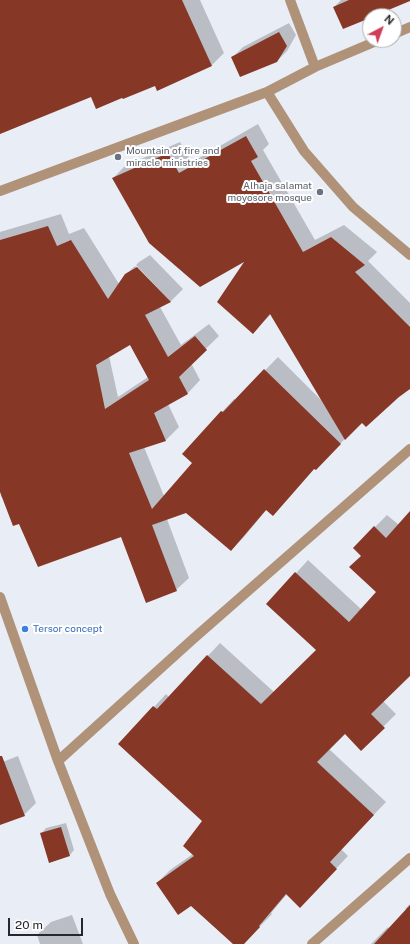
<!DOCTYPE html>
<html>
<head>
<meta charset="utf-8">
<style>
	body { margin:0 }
	#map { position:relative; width:410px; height:944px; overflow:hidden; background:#e9edf6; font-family:"Public Sans",sans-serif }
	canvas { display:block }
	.north { position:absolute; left:362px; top:8px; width:40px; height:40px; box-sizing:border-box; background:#fff; border:1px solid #a8a9aa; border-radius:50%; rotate:41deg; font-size:11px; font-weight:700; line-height:16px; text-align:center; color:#26282b }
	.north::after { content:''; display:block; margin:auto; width:14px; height:18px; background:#ce3e5a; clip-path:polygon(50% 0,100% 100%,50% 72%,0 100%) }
	.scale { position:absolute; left:8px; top:918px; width:75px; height:18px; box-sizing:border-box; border:2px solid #26282b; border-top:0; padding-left:5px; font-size:12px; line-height:14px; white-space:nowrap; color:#26282b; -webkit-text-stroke:3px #fff; paint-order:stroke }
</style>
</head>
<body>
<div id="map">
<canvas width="410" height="944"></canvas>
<div class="north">N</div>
<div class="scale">20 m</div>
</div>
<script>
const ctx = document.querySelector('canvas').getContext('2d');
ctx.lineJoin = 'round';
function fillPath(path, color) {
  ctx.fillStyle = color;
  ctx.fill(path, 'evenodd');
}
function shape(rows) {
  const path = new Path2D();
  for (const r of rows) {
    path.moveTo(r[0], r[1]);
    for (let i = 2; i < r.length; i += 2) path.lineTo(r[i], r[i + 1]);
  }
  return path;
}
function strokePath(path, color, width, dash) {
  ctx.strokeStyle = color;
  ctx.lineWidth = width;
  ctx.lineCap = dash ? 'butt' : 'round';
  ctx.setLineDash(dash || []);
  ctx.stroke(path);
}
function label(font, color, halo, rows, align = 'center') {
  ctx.font = font + ' "Public Sans",sans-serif';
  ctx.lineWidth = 4;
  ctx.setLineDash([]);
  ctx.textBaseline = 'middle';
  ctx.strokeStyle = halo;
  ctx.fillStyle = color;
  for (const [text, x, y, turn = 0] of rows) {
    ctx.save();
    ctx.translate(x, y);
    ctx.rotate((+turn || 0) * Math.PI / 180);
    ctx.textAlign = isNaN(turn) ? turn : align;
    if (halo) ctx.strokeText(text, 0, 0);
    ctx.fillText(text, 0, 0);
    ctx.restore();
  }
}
fillPath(shape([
	[0,0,200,0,224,53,211,66,155,84,91,95,0,134],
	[341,0,403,0,370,17,334,7],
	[289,23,296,35,287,51,277,61,232,58,243,47],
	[258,124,269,144,263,150,315,240,344,225,377,252,368,261,410,303,410,388,362,421,316,469,315,468,286,501,267,509,244,537,231,550,186,512,167,519,189,578,176,590,121,536,19,523,3,496,1,497,0,232,61,214,69,234,84,228,119,284,125,275,135,266,166,299,168,299,136,265,139,262,150,255,183,289,170,302,160,307,181,345,209,324,219,336,191,363,200,380,188,393,168,404,179,427,166,440,144,447,164,496,193,463,222,412,234,399,236,400,278,357,321,400,271,314,253,332,247,259,113,178,125,166,180,142,192,162],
	[130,344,148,377,118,397,109,356],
	[410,512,410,674,383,701,396,714,361,749,345,733,329,749,386,802,341,849,348,856,312,894,287,894,271,913,272,914,243,944,234,944,191,905,157,883,170,870,193,854,204,821,120,744,166,694,169,697,220,643,274,692,318,650,268,604,308,560,362,610,377,592,362,556,354,548,387,515,399,525],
	[18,756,36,803,24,815,0,824,0,763],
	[66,823,74,850,69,856,41,834,46,828],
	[410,904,410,944,371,944,388,927,389,929,407,910,405,909],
	[72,915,83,944,40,944,37,935,51,922]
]), '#0003');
fillPath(shape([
	[0,0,182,0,212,66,157,91,155,86,123,99,122,98,96,109,91,97,0,134],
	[349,0,410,0,410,1,374,16,370,16,370,18,343,29,333,7],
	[279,32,287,46,277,62,240,77,231,57],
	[246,136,258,157,251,161,303,252,331,237,365,265,355,272,410,327,410,389,399,397,366,427,362,423,345,440,270,314,253,334,217,302,244,262,200,287,149,243,112,178,168,153,179,173],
	[48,226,57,246,71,240,108,299,125,274,137,267,171,302,145,315,168,357,195,336,207,350,179,377,188,394,154,413,166,441,129,453,152,509,192,463,182,454,221,411,223,412,264,369,341,444,316,470,314,469,273,516,266,510,231,551,186,513,152,525,177,591,146,603,121,537,38,567,19,524,13,526,0,492,0,240],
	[130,345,149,380,105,409,96,365],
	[410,511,410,676,371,714,385,728,361,751,345,734,317,762,374,815,330,862,337,869,300,908,286,894,259,926,260,927,244,944,233,944,191,906,178,915,156,883,194,856,183,846,202,821,118,744,153,706,157,709,207,655,261,704,316,650,266,604,295,572,349,622,376,592,349,567,361,556,353,548,374,526,386,538],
	[0,756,2,756,25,816,0,825],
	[61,827,70,856,49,863,40,833],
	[410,905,410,944,374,944]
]), '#863726');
strokePath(shape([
	[290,0,315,67],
	[394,34,410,27],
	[267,92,304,151,353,207,410,255],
	[0,191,267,92,315,67,379,40],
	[0,597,58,761,110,894,134,944],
	[58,761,193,639,410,449],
	[312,944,410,858]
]), '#b09279', 10);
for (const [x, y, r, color] of [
	[118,157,4,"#6b7280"],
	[320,192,4,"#6b7280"],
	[25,629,4,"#3f7fe0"]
]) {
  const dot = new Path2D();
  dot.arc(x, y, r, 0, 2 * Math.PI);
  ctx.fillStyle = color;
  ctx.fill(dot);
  strokePath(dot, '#fff', 1.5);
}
label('10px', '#5b616d', '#fff', [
	["Mountain of fire and",126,151],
	["miracle ministries",126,163],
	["Alhaja salamat",312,186,"right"],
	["moyosore mosque",312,198,"right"]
], 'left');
label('10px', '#366cbe', '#fff', [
	["Tersor concept",33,629]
], 'left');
</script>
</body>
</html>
